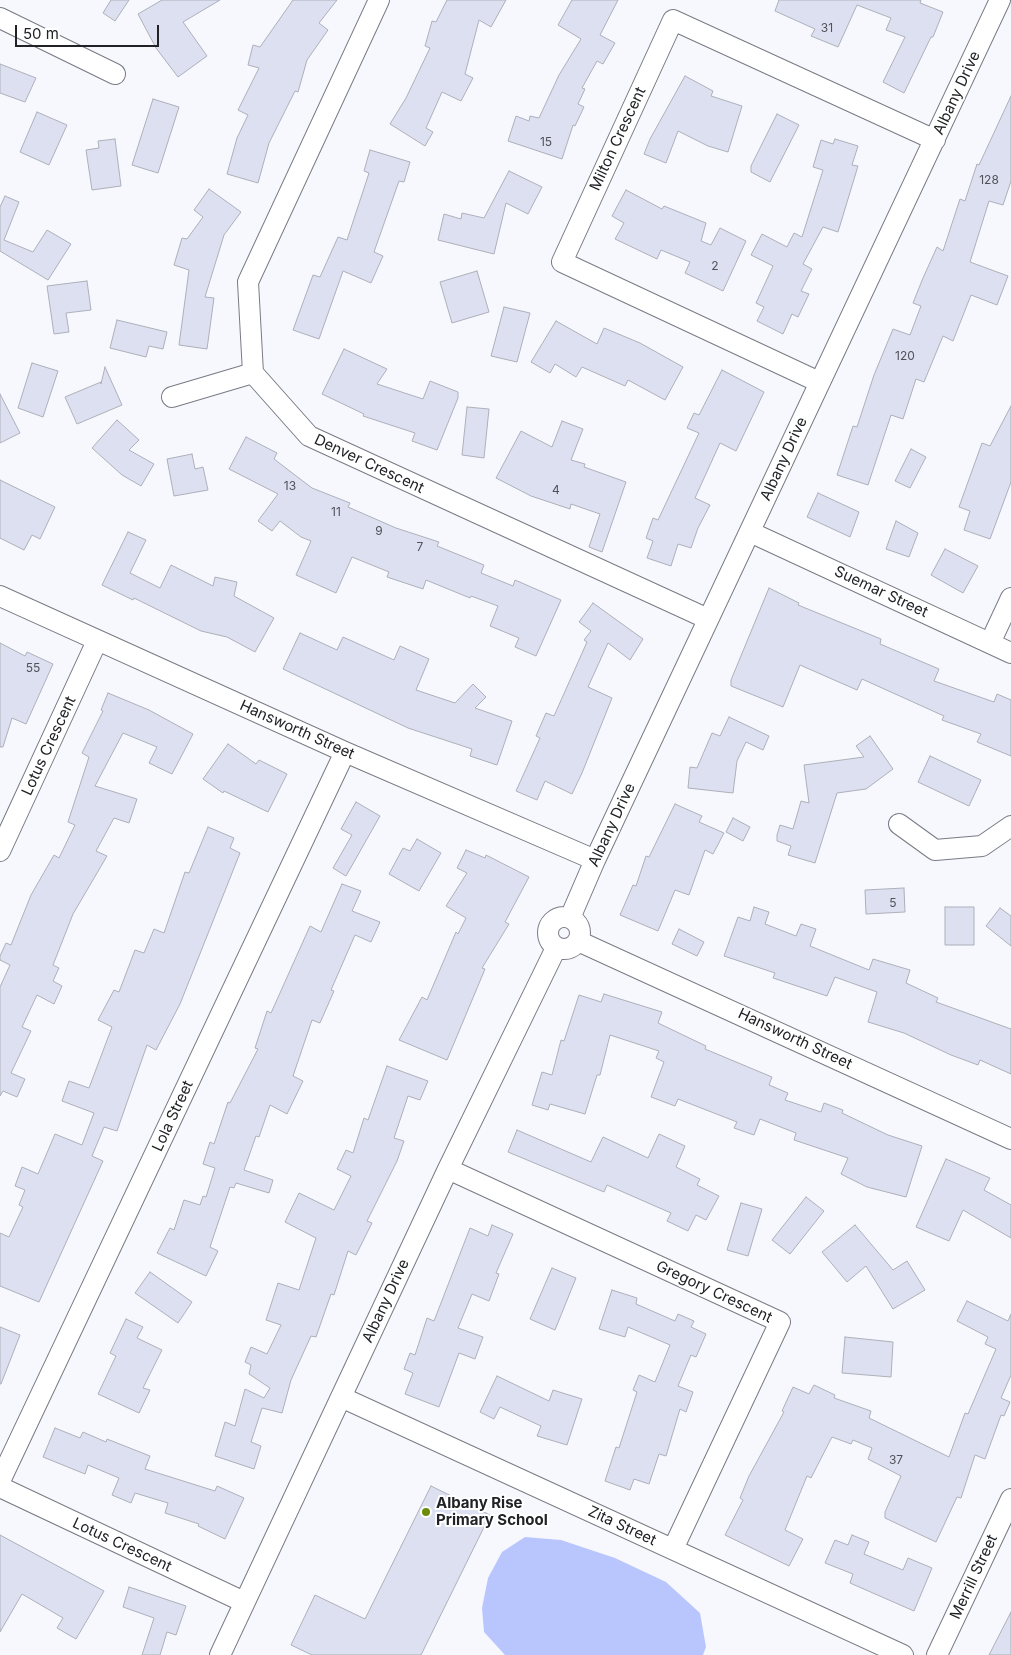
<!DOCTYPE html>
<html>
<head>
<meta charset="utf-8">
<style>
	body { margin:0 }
	#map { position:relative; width:1011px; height:1655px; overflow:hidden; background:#f7f8fe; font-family:Inter,sans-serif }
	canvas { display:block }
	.scale { position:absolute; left:15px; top:25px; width:144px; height:22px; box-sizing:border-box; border:2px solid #212225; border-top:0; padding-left:6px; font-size:15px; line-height:18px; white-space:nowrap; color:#212225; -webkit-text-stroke:4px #fff; paint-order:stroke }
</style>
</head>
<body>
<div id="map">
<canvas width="1011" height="1655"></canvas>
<div class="scale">50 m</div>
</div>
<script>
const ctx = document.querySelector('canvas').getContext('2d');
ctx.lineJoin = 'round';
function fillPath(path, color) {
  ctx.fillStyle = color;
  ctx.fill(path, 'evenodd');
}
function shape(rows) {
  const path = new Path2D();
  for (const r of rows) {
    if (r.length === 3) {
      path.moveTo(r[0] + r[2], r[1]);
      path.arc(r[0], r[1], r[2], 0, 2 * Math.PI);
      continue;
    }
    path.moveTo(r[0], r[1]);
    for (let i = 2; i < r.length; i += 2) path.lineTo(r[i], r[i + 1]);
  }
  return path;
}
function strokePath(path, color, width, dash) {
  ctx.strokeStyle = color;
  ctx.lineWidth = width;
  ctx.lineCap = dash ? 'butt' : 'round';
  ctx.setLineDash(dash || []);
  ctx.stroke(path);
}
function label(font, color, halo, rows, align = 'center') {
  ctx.font = font + ' Inter,sans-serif';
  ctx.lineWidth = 4;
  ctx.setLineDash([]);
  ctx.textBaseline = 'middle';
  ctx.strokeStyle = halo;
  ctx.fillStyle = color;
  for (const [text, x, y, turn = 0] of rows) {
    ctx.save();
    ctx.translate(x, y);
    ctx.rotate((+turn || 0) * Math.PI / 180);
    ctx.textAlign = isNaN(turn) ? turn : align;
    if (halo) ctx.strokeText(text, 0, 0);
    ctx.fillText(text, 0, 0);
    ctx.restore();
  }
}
fillPath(shape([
	[525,1537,561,1540,615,1558,666,1582,700,1613,706,1647,703,1655,505,1655,484,1632,482,1608,488,1578,502,1552]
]), '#b9c6fe');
const building = shape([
	[111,0,129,0,115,21,103,13,111,0],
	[162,0,220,0,183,22,207,56,178,77,156,48,138,14,162,0],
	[293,0,337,0,319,23,328,30,307,60,298,92,295,91,269,143,258,183,227,174,237,138,248,115,238,110,259,68,248,65,253,45,260,47,293,0],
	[447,0,506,0,491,27,479,20,465,74,473,78,461,101,442,92,426,128,433,132,425,146,390,124,406,98,430,48,425,46,432,21,436,22,447,0],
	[572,0,618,0,600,35,615,43,603,64,597,61,582,88,585,89,578,104,584,107,575,126,573,125,562,159,508,141,516,116,529,121,530,116,539,118,559,75,581,39,558,25,572,0],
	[779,0,921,0,920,3,943,12,933,37,931,37,904,93,883,82,905,37,886,30,891,18,857,5,838,47,811,36,815,29,775,11,779,0],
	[0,64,36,78,25,102,0,93,0,64],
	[685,76,713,91,711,96,742,106,728,152,708,146,678,131,666,163,644,154,650,139,685,76],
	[1011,96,1011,181,1003,205,989,201,970,262,1008,276,997,305,971,295,953,341,943,336,924,382,916,379,903,419,891,415,868,485,837,475,853,426,857,427,874,375,893,329,910,335,921,306,913,303,923,278,937,247,943,251,960,199,965,201,977,164,979,165,1011,96],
	[153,99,179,107,158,173,132,165,153,99],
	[37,112,67,125,49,165,20,152,37,112],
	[777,114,799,125,770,182,751,172,751,166,777,114],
	[115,139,121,186,92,190,86,150,99,148,98,141,115,139],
	[835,139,858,146,852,165,858,166,838,232,823,227,803,264,812,269,801,291,809,294,798,317,792,314,783,334,757,321,764,307,756,303,773,266,751,255,762,234,787,247,794,233,802,237,823,170,813,167,821,140,833,144,835,139],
	[370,150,410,162,404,182,399,181,374,252,383,256,371,283,343,271,319,339,293,330,313,275,320,277,338,237,347,240,369,173,364,171,370,150],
	[509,171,542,187,528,214,506,203,494,254,438,240,444,214,461,219,462,213,484,218,509,171],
	[209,189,241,212,224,235,205,297,214,298,207,349,179,345,189,270,174,265,182,238,187,239,203,217,194,210,209,189],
	[626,190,662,209,664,206,706,223,701,241,711,245,720,228,746,241,723,291,685,273,690,262,661,250,657,259,615,239,624,223,612,216,626,190],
	[5,196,19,202,4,240,33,252,47,230,71,244,48,280,0,251,0,207,5,196],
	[477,271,489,312,452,323,440,282,477,271],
	[87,281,91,310,66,313,69,332,54,334,47,286,87,281],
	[504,307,530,313,517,362,491,356,504,307],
	[117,320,167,332,163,349,149,346,146,357,110,348,117,320],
	[556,321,597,344,604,328,640,343,683,367,665,400,628,380,625,386,582,367,576,377,555,364,550,373,531,362,556,321],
	[344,349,387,369,377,384,423,399,430,381,458,392,458,398,437,450,412,441,415,433,363,416,364,414,322,394,344,349],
	[32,363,58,371,43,417,18,408,32,363],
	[105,367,122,405,77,424,65,397,101,382,101,384,105,367],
	[722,370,764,392,736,451,720,443,695,498,710,505,698,528,691,548,678,544,671,566,647,558,653,541,646,538,653,518,658,520,699,433,687,428,694,413,699,415,722,370],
	[0,394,20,433,0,443,0,394],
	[1011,406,1011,482,990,539,964,530,970,511,959,507,982,443,990,446,1011,406],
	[467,407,489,409,484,458,462,455,467,407],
	[117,420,139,440,129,450,154,464,141,486,122,475,92,448,117,420],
	[562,421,583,429,571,460,585,464,584,467,626,482,602,552,589,547,600,514,571,504,570,509,531,496,496,478,521,431,552,447,562,421],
	[246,437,277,453,274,459,312,488,350,503,348,507,396,528,439,542,437,546,484,565,481,573,513,586,515,580,561,600,536,656,515,647,519,638,490,626,498,606,471,596,470,598,426,580,423,589,387,577,389,572,352,557,336,593,296,575,311,541,301,537,280,521,272,531,258,521,278,494,229,469,246,437],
	[911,449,926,457,910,488,895,481,911,449],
	[192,454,195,469,203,467,208,490,174,496,167,459,192,454],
	[0,480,55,507,40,539,32,535,24,550,0,538,0,480],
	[818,493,859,512,850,537,807,517,818,493],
	[896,521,918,533,909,557,886,549,896,521],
	[128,532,146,540,130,573,160,588,171,565,213,586,215,577,237,582,234,596,274,618,255,652,227,637,201,631,134,598,133,600,102,585,128,532],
	[945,549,978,566,963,593,931,575,945,549],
	[769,588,799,603,798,605,881,639,880,644,939,669,934,681,994,702,997,694,1011,700,1011,756,977,742,981,734,942,720,944,716,862,679,857,690,800,665,783,707,731,686,731,680,769,588],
	[593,603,643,639,630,660,608,643,588,687,612,698,582,773,572,794,545,781,537,800,516,791,540,738,536,736,546,713,554,716,587,642,584,640,591,631,579,622,593,603],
	[300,633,337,650,343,637,394,660,400,646,429,659,416,690,455,703,473,684,486,697,475,708,512,721,497,765,470,756,472,749,408,728,283,669,300,633],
	[0,643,25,656,27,652,53,664,26,724,12,718,3,747,0,747,0,643],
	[108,693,149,710,193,734,172,774,149,763,157,747,123,733,95,786,137,799,129,823,114,818,96,851,107,856,73,914,53,965,59,968,53,981,62,986,54,1004,37,995,22,1027,31,1031,11,1073,25,1079,17,1097,3,1091,0,1096,0,987,10,965,0,960,0,956,6,943,11,945,31,895,54,855,59,858,75,825,68,822,89,757,82,753,103,711,101,710,108,693],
	[729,717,769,736,763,750,746,742,737,761,733,793,688,788,690,767,697,768,712,733,720,736,729,717],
	[870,736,893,769,866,789,837,793,815,863,788,855,791,846,777,841,777,835,780,825,793,829,801,801,809,803,804,765,864,757,856,746,870,736],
	[228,744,256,764,259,760,287,774,268,812,224,791,223,793,203,779,228,744],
	[930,756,981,780,969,806,918,782,930,756],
	[356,802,380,816,346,876,333,868,352,835,341,829,356,802],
	[675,804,702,816,699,822,724,833,713,854,705,850,689,895,675,890,658,931,620,915,633,885,636,886,646,856,649,857,675,804],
	[733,818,750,827,743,841,726,832,733,818],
	[208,827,234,838,230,848,240,853,180,1004,156,1050,147,1045,117,1131,104,1127,92,1156,103,1161,39,1302,0,1286,0,1233,9,1237,23,1207,19,1205,25,1190,15,1186,22,1167,38,1174,55,1134,82,1145,94,1113,62,1101,69,1081,89,1088,112,1027,98,1020,114,990,119,992,135,950,144,953,154,929,164,933,185,872,189,873,208,827],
	[417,839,441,853,419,891,389,874,403,848,410,851,417,839],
	[466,850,485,858,486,855,529,877,505,922,509,924,482,968,485,969,447,1060,399,1040,422,997,427,1000,456,932,458,934,466,918,446,906,467,873,457,868,466,850],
	[342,884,361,891,352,911,380,922,371,942,355,935,331,990,334,991,320,1023,312,1020,293,1076,303,1081,287,1114,270,1105,259,1137,256,1136,244,1170,273,1180,269,1193,236,1183,234,1188,230,1187,210,1247,218,1251,206,1276,157,1253,170,1228,174,1230,184,1200,200,1205,203,1196,206,1197,215,1168,203,1164,210,1142,214,1144,228,1102,230,1103,258,1049,255,1048,267,1011,271,1013,310,926,321,932,342,884],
	[904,888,905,912,866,914,865,890,904,888],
	[754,907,769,912,765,924,796,936,801,924,816,929,810,946,869,970,873,959,910,970,906,983,938,998,936,1002,1011,1029,1011,1074,980,1060,978,1065,951,1055,904,1033,868,1022,877,992,835,977,827,996,773,978,775,973,724,956,738,917,750,921,754,907],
	[945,907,974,907,974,945,945,945,945,907],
	[1000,908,1011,916,1011,946,986,926,1000,908],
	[679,929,704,942,697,956,672,944,679,929],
	[604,994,662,1012,658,1023,706,1046,705,1049,772,1077,769,1085,788,1093,785,1100,821,1112,824,1103,843,1110,842,1113,888,1135,922,1146,906,1197,867,1187,841,1174,848,1158,794,1140,796,1133,760,1119,754,1135,734,1128,737,1122,678,1099,675,1106,651,1097,664,1062,656,1058,659,1051,610,1035,600,1075,597,1075,585,1114,550,1104,548,1110,532,1105,542,1072,552,1075,561,1040,564,1041,579,995,601,1002,604,994],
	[387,1066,428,1081,420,1100,408,1096,394,1138,404,1141,397,1161,367,1221,372,1223,356,1255,348,1251,334,1295,331,1294,316,1337,311,1336,291,1380,282,1413,262,1408,251,1442,261,1446,254,1469,215,1456,225,1422,235,1426,245,1389,264,1398,270,1388,249,1374,251,1365,245,1362,251,1347,267,1354,281,1325,266,1320,278,1283,299,1290,316,1238,285,1222,299,1193,334,1210,351,1176,337,1169,346,1150,353,1153,364,1118,368,1120,387,1066],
	[517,1130,591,1162,603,1137,648,1158,659,1134,685,1146,676,1167,700,1179,697,1185,719,1196,706,1220,696,1215,688,1231,667,1221,671,1213,607,1185,604,1192,508,1152,517,1130],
	[946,1159,990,1178,984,1190,1011,1205,1011,1238,963,1210,949,1241,916,1227,946,1159],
	[806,1197,824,1211,790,1254,772,1240,806,1197],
	[741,1203,762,1209,748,1256,727,1250,741,1203],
	[492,1225,513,1234,496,1273,499,1274,489,1301,472,1294,458,1328,483,1337,475,1359,459,1353,439,1407,405,1394,413,1373,404,1369,410,1353,415,1355,427,1318,434,1321,470,1228,488,1236,492,1225],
	[855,1225,893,1270,907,1261,925,1290,893,1309,866,1266,847,1282,822,1252,855,1225],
	[552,1268,576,1278,555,1330,530,1319,552,1268],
	[150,1272,192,1302,178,1323,135,1293,150,1272],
	[612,1290,637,1298,636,1304,675,1321,678,1314,694,1321,691,1327,706,1334,696,1357,691,1355,678,1386,693,1392,686,1412,680,1409,666,1456,659,1454,649,1484,634,1479,630,1490,605,1481,616,1447,619,1448,637,1392,633,1390,639,1375,655,1382,670,1345,628,1327,625,1337,599,1329,612,1290],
	[967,1301,1008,1321,1011,1314,1011,1375,1001,1398,1010,1402,1004,1416,1001,1415,985,1459,975,1455,961,1498,957,1497,936,1542,885,1518,885,1512,901,1476,868,1459,872,1448,853,1440,851,1444,832,1437,811,1478,807,1476,785,1530,803,1539,789,1566,725,1535,743,1500,740,1498,749,1476,784,1412,782,1411,793,1387,809,1394,814,1385,835,1395,834,1398,871,1411,869,1418,949,1457,965,1413,968,1414,996,1349,985,1344,988,1337,957,1321,967,1301],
	[126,1319,143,1327,137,1338,162,1350,143,1388,150,1390,139,1413,98,1394,116,1356,110,1353,126,1319],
	[0,1327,20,1335,1,1384,0,1384,0,1327],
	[845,1337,893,1342,891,1377,842,1373,845,1337],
	[497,1376,549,1401,553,1390,582,1399,567,1445,537,1436,541,1426,500,1407,494,1419,480,1412,497,1376],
	[55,1428,80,1438,83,1432,106,1442,107,1439,150,1456,145,1469,215,1491,217,1486,244,1498,225,1539,198,1526,199,1524,165,1513,168,1503,135,1493,131,1503,112,1495,119,1478,88,1465,85,1474,43,1457,55,1428],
	[431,1486,490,1515,421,1655,312,1655,291,1645,315,1595,365,1619,431,1486],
	[0,1535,104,1591,76,1639,57,1628,63,1618,22,1594,0,1632,0,1535],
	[852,1535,869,1542,864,1554,903,1570,908,1558,932,1568,914,1611,850,1583,853,1574,825,1563,835,1540,848,1545,852,1535],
	[129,1587,186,1606,176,1635,167,1632,160,1655,142,1655,154,1618,123,1607,129,1587],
	[1011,1612,1011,1655,989,1655,1011,1612]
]);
fillPath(building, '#dce0f1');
strokePath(building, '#adb0b9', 1);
const minor = shape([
	[379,0,248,282,253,373,309,436,708,619],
	[0,18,115,74],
	[819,382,562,262,673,20,935,140],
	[172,397,253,373],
	[750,532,1011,653],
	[0,596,345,752,595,860],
	[990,643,1011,598],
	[899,824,935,850,982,846,1011,826],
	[0,851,97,641],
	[564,933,16],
	[570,918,595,860,1000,0],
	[578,941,1011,1139],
	[448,1169,780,1322,673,1549],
	[341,1397,903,1655],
	[0,1481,345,752],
	[0,1487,244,1602],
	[220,1655,448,1169,556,948],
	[937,1655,1011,1499]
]);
strokePath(minor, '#797b84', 22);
strokePath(minor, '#fff', 20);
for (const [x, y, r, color] of [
	[426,1512,5,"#6b8b0a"]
]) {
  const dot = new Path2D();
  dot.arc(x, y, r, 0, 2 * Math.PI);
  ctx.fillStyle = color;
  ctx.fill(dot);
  strokePath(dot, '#fff', 2);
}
label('12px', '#505258', null, [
	["31",827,28],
	["15",546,142],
	["128",989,180],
	["2",715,266],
	["120",905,356],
	["13",290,486],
	["4",556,490],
	["11",336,512],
	["9",379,531],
	["7",420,547],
	["55",33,668],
	["5",893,903],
	["37",896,1460]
]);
label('15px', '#212225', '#fff', [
	["Albany Drive",957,93,-65],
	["Milton Crescent",618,139,-65],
	["Albany Drive",784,459,-65],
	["Denver Crescent",369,464,25],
	["Suemar Street",881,592,25],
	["Hansworth Street",297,730,24],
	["Lotus Crescent",49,746,-65],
	["Albany Drive",612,825,-65],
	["Hansworth Street",795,1039,25],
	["Lola Street",173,1116,-65],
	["Gregory Crescent",714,1292,25],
	["Albany Drive",386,1301,-65],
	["Zita Street",622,1526,25],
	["Lotus Crescent",122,1545,25],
	["Merrill Street",974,1577,-65]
]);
label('bold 15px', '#212225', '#fff', [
	["Albany Rise",436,1503],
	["Primary School",436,1520]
], 'left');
</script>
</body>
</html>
